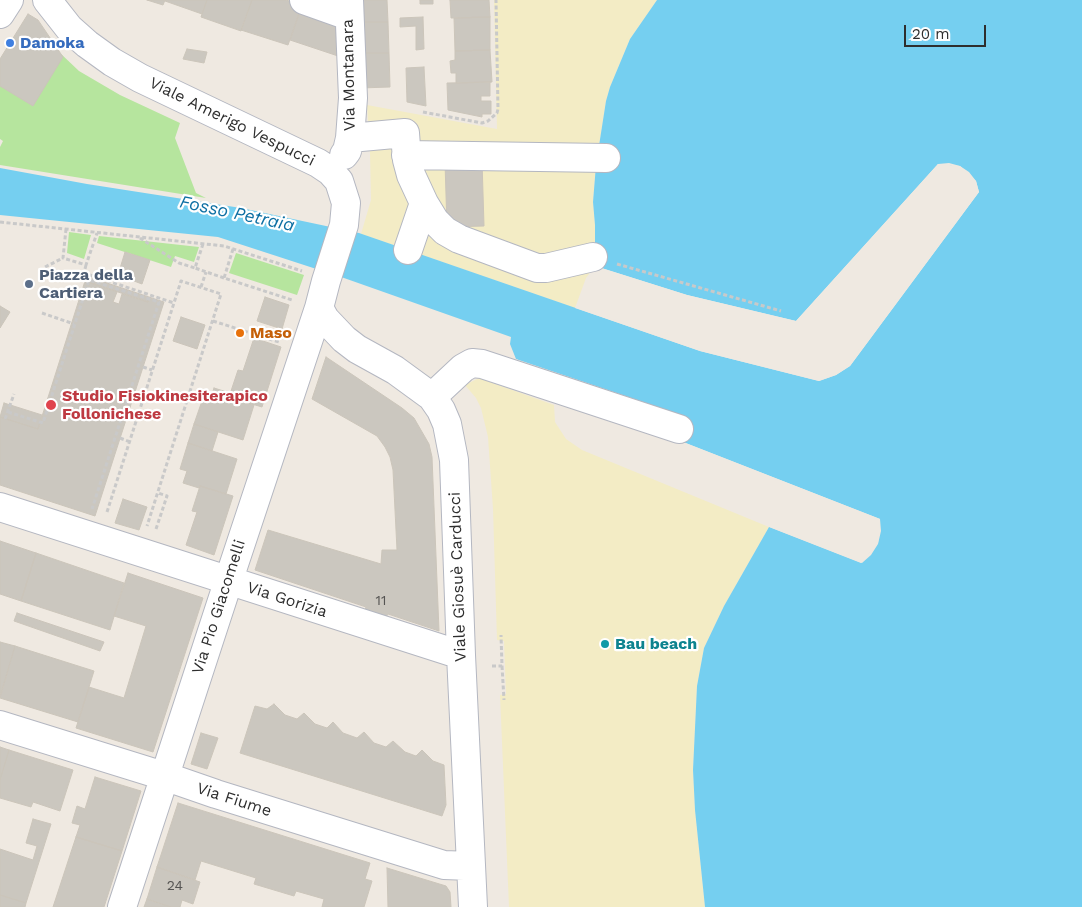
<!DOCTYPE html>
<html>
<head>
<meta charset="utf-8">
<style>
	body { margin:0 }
	#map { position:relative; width:1082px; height:907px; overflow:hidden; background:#efe9e1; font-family:"Work Sans",sans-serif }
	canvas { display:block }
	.scale { position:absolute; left:904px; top:25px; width:82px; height:22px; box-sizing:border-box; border:2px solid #2e2e2e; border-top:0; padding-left:6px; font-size:15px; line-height:18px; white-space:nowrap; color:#2e2e2e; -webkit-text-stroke:4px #fff; paint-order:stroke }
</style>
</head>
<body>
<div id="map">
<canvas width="1082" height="907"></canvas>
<div class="scale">20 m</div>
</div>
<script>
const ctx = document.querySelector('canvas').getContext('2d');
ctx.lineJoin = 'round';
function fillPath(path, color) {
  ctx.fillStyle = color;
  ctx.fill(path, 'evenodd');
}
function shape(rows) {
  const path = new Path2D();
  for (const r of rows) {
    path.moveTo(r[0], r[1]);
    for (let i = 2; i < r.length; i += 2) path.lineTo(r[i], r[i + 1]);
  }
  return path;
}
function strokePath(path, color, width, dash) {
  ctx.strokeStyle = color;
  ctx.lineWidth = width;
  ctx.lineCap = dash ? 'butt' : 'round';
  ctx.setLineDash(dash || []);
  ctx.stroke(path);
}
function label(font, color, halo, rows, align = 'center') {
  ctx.font = font + ' "Work Sans",sans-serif';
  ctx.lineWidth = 4.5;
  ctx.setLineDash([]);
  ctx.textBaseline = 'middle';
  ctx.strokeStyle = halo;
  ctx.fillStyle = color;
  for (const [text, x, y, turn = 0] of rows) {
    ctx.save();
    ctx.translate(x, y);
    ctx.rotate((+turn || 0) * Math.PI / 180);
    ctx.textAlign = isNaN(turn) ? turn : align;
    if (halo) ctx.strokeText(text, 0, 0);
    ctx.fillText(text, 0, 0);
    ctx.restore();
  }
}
fillPath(shape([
	[60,53,79,71,120,95,180,123,175,138,196,193,206,198,0,165,0,147,3,141,0,139,0,86],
	[69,232,91,235,84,259,67,253],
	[99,236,199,247,194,262,175,256,171,267,97,243],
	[236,253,304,275,297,295,229,273]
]), '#b6e59e');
fillPath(shape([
	[494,0,657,0,630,39,610,87,606,101,596,165,593,202,595,225,595,266,586,278,575,308,361,234,371,200,370,152,367,105,497,129],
	[479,378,554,405,555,422,566,439,582,450,769,527,724,606,704,648,697,686,693,770,695,810,705,907,509,907,500,695,506,694,504,641,497,640,493,509,488,437,481,408,476,398,465,385]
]), '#f3ecc5');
fillPath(shape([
	[657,0,1082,0,1082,907,705,907,695,810,693,770,697,686,704,648,724,606,769,527,861,563,878,543,880,519,660,433,516,359,510,344,511,337,344,278,218,237,0,215,0,168,87,184,241,208,359,233,700,351,819,381,836,375,850,366,979,192,976,181,960,166,938,164,796,321,687,295,595,266,595,225,593,202,596,165,606,101,610,87,630,39]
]), '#75cff0');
fillPath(shape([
	[949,163,960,166,969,172,976,181,979,192,850,366,836,375,819,381,700,351,575,308,576,306,700,349,819,378,835,373,848,364,976,191,973,182,967,174,959,168,949,165,939,166,796,324,687,297,593,268,595,266,687,295,796,321,938,164],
	[516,359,664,409,660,433,880,519,881,531,878,544,871,555,862,563,767,526,770,525,861,560,869,553,875,543,878,531,878,520,659,435,517,362]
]), '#efe9e1');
const building = shape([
	[147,0,165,0,163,5,147,0],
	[165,0,207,0,202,14,165,1,165,0],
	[207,0,252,0,241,31,201,17,207,0],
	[252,0,286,0,302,5,288,45,241,30,252,0],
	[357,0,387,0,388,22,358,22,357,0],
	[420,0,433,0,433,4,420,4,420,0],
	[450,0,489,0,490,17,451,18,450,0],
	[302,5,340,18,341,57,290,40,302,5],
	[28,14,38,20,63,57,33,106,0,86,0,59,28,14],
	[423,17,424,49,416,50,416,26,400,27,400,18,423,17],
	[490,17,490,50,455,51,454,18,490,17],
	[358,22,388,22,389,53,359,53,358,22],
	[187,49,207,52,204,63,183,59,187,49],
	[490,50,492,82,456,83,456,73,451,73,450,61,455,60,455,51,490,50],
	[359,53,389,53,390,87,360,88,359,53],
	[424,67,426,106,407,102,406,68,424,67],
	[490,82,490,96,481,96,481,101,491,101,491,114,482,114,482,117,448,110,447,83,490,82],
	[482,161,484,226,447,227,445,162,482,161],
	[125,252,150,260,142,284,118,275,125,252],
	[87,275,89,277,149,297,148,302,85,281,87,275],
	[85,281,117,292,113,302,119,304,122,294,148,302,149,297,164,302,95,516,0,485,0,417,38,429,85,281],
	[265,297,289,305,282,329,257,321,265,297],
	[0,306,10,312,0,328,0,306],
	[181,317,205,325,197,349,173,341,181,317],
	[254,338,281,347,262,407,229,397,238,370,243,371,254,338],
	[326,357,402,408,414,418,429,444,432,457,439,631,388,614,386,617,365,610,366,607,255,570,268,530,381,564,382,550,397,550,393,470,390,457,385,447,377,436,312,399,326,357],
	[214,388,230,393,229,397,254,405,243,440,194,424,203,398,210,401,214,388],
	[4,403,42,415,38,429,0,417,4,403],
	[194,424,218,432,212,451,188,443,194,424],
	[188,443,237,459,226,494,200,486,199,488,183,483,187,471,180,469,188,443],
	[200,486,233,496,214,555,186,545,197,512,192,511,200,486],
	[123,499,147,507,139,530,115,523,123,499],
	[0,541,36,553,21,601,0,594,0,541],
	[36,553,124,583,110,630,21,601,36,553],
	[128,573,203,598,153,752,76,728,89,687,124,698,146,626,114,616,128,573],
	[17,613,104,642,100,651,14,621,17,613],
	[0,642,15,646,0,696,0,642],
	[15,646,94,671,78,722,0,698,15,646],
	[274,704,285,715,297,719,304,713,315,724,327,728,333,722,343,733,357,738,364,732,374,743,386,747,393,741,405,752,416,756,422,750,433,761,444,765,446,805,442,816,240,753,255,706,267,709,274,704],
	[201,733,218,738,207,769,191,764,201,733],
	[0,747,9,750,0,780,0,747],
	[9,750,73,770,60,811,33,802,31,807,0,798,0,780,9,750],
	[95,777,141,791,122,851,76,837,80,825,72,823,77,806,85,809,95,777],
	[178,803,370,863,365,879,372,881,364,907,322,907,324,899,296,891,294,896,254,884,256,878,201,861,195,880,157,867,178,803],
	[33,819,51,824,26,903,0,895,0,849,33,860,37,846,26,843,33,819],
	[76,837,122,851,104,907,53,907,76,837],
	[157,867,200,882,193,904,182,900,180,907,171,907,147,899,157,867],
	[387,868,446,886,450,892,451,907,388,907,387,868],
	[0,895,26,903,25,907,0,907,0,895],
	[147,899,155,902,171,907,144,907,147,899]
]);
fillPath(building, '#cbc7bf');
strokePath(building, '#cbc5ba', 1);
const minor = shape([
	[47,0,69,28,87,44,112,62,140,78,318,163,330,171,339,181,346,203,344,225,326,281,319,308,234,564,122,907],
	[304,0,349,16],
	[0,14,9,0],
	[350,138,405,133,407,160,411,175,424,203,435,221,445,231,459,239,537,268,546,268,593,257],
	[344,155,347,151,350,138,353,98,349,0],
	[406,155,606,158],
	[408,250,424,203],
	[319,308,325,319,344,339,357,349,395,370,432,397,441,410,447,424,454,460,461,655,473,907],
	[432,397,463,368,472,363,482,364,679,429],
	[0,507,461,655],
	[0,725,164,776,216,794,444,865,471,866]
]);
strokePath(minor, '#b4b7c1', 30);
strokePath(shape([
	[423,112,482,123,488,121,497,113,498,109,496,0],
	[0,222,224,246,302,271],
	[66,229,63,258,86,265,97,233],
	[140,238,179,263,195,268],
	[203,244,195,268,224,278],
	[233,249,224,278,292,300],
	[617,264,781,311],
	[86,265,84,273,174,303],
	[45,267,63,258],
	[201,287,206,272],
	[42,313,74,324],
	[213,321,279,342],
	[143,367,152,370],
	[8,412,43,423,89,280,159,302,92,509],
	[5,419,14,394],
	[120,438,130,442],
	[107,512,181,281,221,294,147,526],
	[156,529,167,496,158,493],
	[492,666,502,666,501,635],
	[502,666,504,700]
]), '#c9c9c9', 3, [4, 2.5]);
strokePath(minor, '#fff', 28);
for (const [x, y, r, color] of [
	[10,43,5,"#3f7fe0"],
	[29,284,5,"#5c6f8a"],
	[240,333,5,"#e8710a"],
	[51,405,6,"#e0444e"],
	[605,644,5,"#0f9aa8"]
]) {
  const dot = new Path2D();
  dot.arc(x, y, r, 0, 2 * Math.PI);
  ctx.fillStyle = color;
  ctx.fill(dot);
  strokePath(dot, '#fff', 2);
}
label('14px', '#555452', null, [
	["11",381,601],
	["24",175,886]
]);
label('bold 16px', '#366cbe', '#fff', [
	["Damoka",20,43]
], 'left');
label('16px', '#2e2e2e', '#fff', [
	["Via Montanara",349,75,-91],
	["Viale Amerigo Vespucci",232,122,26],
	["Viale Giosuè Carducci",458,577,-92],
	["Via Gorizia",287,600,18],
	["Via Pio Giacomelli",219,607,-72],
	["Via Fiume",234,800,18]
]);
label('bold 16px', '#4e5e75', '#fff', [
	["Piazza della",39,275],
	["Cartiera",39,293]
], 'left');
label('bold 16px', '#c56008', '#fff', [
	["Maso",250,333]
], 'left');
label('bold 16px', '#be3a42', '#fff', [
	["Studio Fisiokinesiterapico",62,396],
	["Follonichese",62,414]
], 'left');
label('bold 16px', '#0d838f', '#fff', [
	["Bau beach",615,644]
], 'left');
label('italic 18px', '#0d6fa3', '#fff', [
	["Fosso Petraia",237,214,12]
]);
</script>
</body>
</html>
